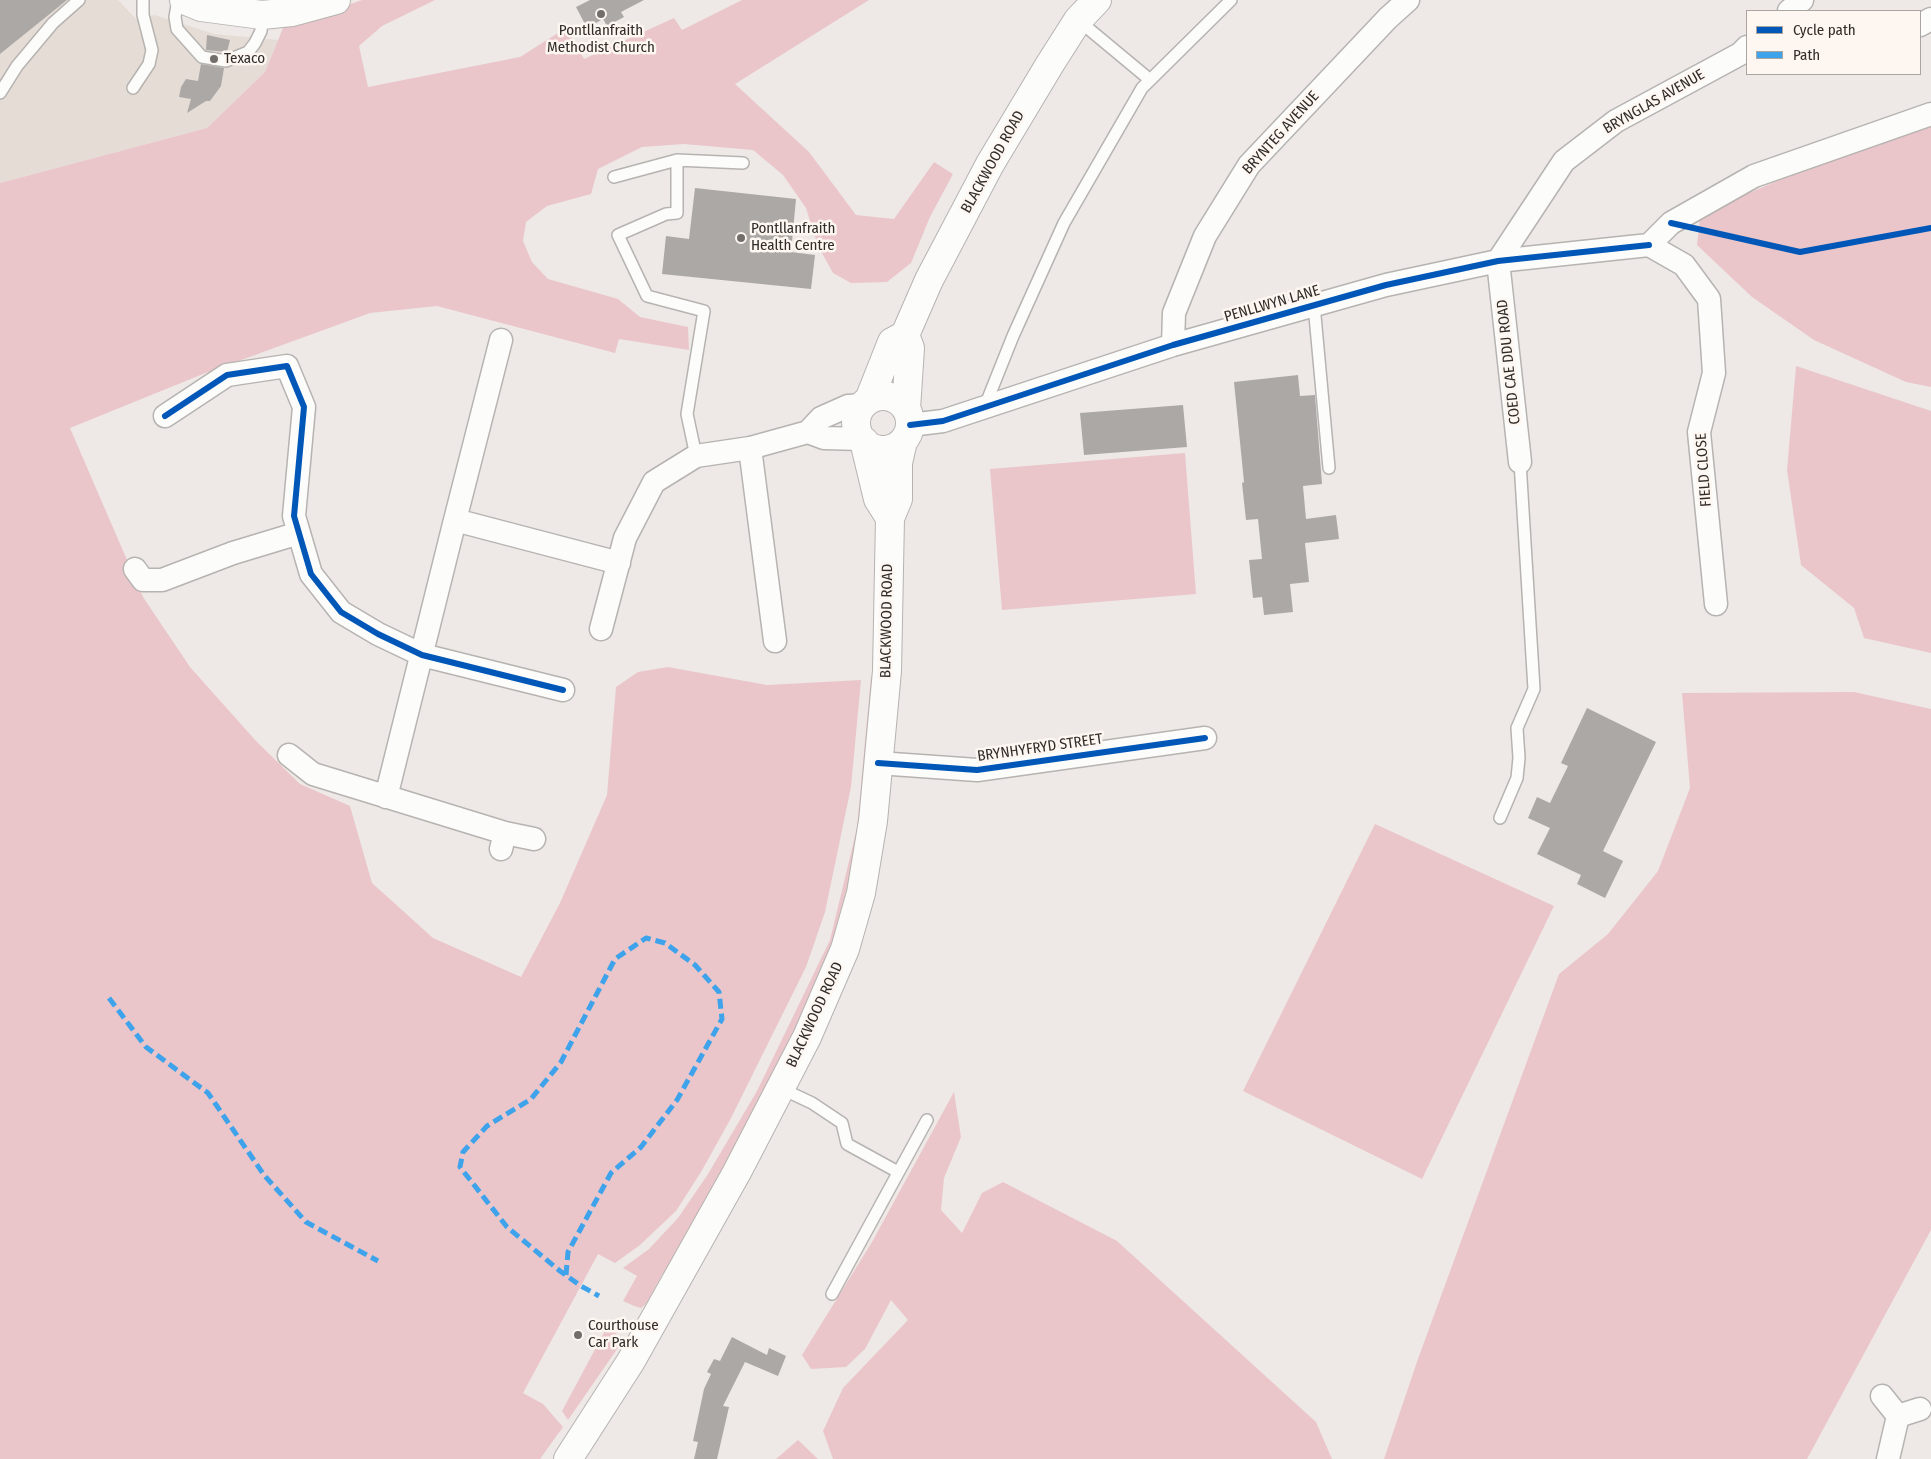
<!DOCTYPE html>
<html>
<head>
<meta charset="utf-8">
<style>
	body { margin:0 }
	#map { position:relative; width:1931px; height:1459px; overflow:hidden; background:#eee9e6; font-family:"Fira Sans Condensed",sans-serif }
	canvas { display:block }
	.legend { position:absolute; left:1746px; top:10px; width:175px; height:65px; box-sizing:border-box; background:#fef6f0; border:1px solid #aba5a1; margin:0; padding:6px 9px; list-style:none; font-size:15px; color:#2f2c2a }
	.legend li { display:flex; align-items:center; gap:10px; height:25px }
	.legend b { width:25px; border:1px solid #aba5a1 }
</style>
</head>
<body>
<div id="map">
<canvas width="1931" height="1459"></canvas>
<ul class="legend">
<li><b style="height:6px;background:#0057b8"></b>Cycle path</li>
<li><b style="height:6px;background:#3ea3eb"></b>Path</li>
</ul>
</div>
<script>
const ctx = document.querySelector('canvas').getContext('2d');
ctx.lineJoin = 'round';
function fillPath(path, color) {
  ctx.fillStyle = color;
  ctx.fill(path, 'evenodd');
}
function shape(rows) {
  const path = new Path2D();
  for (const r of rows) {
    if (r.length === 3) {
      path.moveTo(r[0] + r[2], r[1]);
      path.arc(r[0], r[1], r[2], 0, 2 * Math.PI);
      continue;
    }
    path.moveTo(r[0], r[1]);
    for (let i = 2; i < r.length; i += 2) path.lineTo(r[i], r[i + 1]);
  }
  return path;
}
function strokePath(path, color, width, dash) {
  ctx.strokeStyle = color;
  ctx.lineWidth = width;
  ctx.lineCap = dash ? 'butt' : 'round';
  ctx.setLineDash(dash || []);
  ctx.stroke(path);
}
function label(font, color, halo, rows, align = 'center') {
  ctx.font = font + ' "Fira Sans Condensed",sans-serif';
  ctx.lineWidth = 5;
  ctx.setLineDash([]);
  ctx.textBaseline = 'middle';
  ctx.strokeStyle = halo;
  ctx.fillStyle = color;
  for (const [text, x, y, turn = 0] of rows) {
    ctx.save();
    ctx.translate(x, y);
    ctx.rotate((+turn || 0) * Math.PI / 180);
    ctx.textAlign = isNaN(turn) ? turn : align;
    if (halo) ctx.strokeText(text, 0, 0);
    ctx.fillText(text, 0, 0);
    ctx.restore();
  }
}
fillPath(shape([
	[0,0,118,0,136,19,155,15,214,34,278,40,265,72,207,128,0,183]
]), '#e5dcd5');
fillPath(shape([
	[362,0,435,0,382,26,359,46,368,87,520,57,566,28,584,59,674,18,682,30,742,0,869,0,735,84,809,152,856,215,894,219,934,162,953,174,930,217,911,263,887,282,851,283,833,273,818,246,806,208,783,175,753,150,684,144,642,147,598,169,591,194,547,206,526,222,523,241,532,262,548,279,618,299,640,317,688,327,689,350,619,339,615,353,437,306,370,313,203,374,70,428,143,597,190,667,256,741,300,784,350,806,372,883,433,938,521,977,560,903,607,795,616,687,638,672,668,667,767,685,861,680,851,787,825,912,806,967,730,1120,701,1172,676,1211,640,1245,615,1263,598,1254,523,1393,543,1404,563,1427,540,1459,0,1459,0,183,207,128,265,72,283,28],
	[1931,126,1931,387,1906,382,1814,340,1752,297,1697,245,1700,217,1728,202,1791,175],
	[1796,366,1931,411,1931,653,1864,638,1854,608,1801,565,1787,470],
	[1185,453,1196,594,1002,610,990,469],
	[875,676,864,812,853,877,835,946,795,1033,669,1275,663,1273,646,1304,641,1308,634,1306,623,1301,637,1276,623,1268,649,1249,678,1218,708,1174,757,1091,830,940,857,828,871,677],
	[1854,692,1931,709,1931,1230,1807,1459,1384,1459,1419,1356,1559,974,1608,934,1658,871,1690,788,1682,693],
	[1375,824,1554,906,1422,1179,1243,1091],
	[954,1092,961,1137,944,1178,941,1210,962,1233,982,1193,1003,1182,1117,1241,1316,1422,1332,1459,833,1459,823,1431,843,1388,908,1320,891,1300,865,1349,846,1367,811,1369,802,1355,872,1242],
	[607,1327,621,1337,622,1342,568,1420,562,1411],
	[798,1440,818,1459,776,1459]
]), '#eac6ca');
fillPath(shape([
	[0,0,67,0,0,54],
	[590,0,644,0,621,12,624,17,607,26,603,19,587,28,576,7],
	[207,35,230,40,227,52,206,50],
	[201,64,224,68,221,86,210,101,206,101,187,113,191,99,179,97,181,87,186,79,198,81],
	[695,188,796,199,791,252,815,255,811,289,662,274,666,236,689,239],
	[1298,375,1300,396,1315,395,1322,484,1303,486,1306,519,1336,515,1339,539,1305,543,1309,582,1290,584,1293,612,1264,615,1262,597,1253,598,1249,560,1262,559,1258,519,1246,520,1242,483,1244,482,1234,382],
	[1183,405,1187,447,1084,455,1080,413],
	[1587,708,1656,742,1603,851,1623,861,1605,898,1577,884,1581,875,1537,854,1550,828,1528,818,1537,797,1550,803,1568,766,1561,763],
	[732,1337,767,1355,769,1348,786,1356,778,1376,745,1362,723,1406,729,1407,717,1459,694,1459,698,1442,693,1441,704,1389,711,1374,707,1372,714,1359,720,1361]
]), '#aba8a6');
const lane = shape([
	[178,0,175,17,177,29,202,57,226,61,248,52,255,43,261,31,262,15],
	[1078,20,1149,79],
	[133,88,149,64,152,50,143,15,143,0],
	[0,93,17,66,53,23,79,0],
	[677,160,677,213,666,214,618,235,647,296,704,311,687,414,696,456],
	[614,177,677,160,743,163],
	[1314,305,1329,468],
	[985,406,1013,336,1064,223,1142,88,1231,0],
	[1500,818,1517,778,1519,758,1517,728,1534,689,1520,462],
	[780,1088,812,1103,842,1123,847,1144,898,1172],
	[832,1294,927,1120]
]);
const street = shape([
	[1789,11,1802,0],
	[1920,25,1931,19],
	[1649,245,1684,265,1709,299,1714,373,1699,432,1716,604],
	[1649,245,1671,223,1754,176,1931,114],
	[1173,345,1174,313,1205,236,1249,165,1388,18,1408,0],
	[165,416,227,375,287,366,304,407,294,516,311,574,341,612,378,634,422,655,563,690],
	[910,425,943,421,1173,345,1386,285,1498,261,1649,245],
	[808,432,824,438,862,439],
	[750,448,775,641],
	[1520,462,1498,261,1564,161,1616,121,1740,54,1747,47],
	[455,520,501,340],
	[135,569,143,580,162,580,233,553,299,533],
	[601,629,625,538,654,482,696,456,750,448,808,432,821,418,848,406,864,405],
	[289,755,313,774,505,833],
	[878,763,977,770,1205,738],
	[386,797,455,520,619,563],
	[501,849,505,833,534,839],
	[1882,1396,1898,1416,1920,1409],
	[1888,1459,1898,1416]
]);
const secondary = shape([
	[184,0,201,7,262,15,292,12,336,0],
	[905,335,910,348,906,409],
	[883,423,27],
	[869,400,892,342,905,335,929,280,990,164,1050,64,1078,20,1097,0],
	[864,441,878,499,890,518],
	[568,1459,631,1361,737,1172,807,1037,845,949,861,893,873,821,887,671,890,518,898,499,898,463,903,441]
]);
strokePath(lane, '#b6b3b0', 14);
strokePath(street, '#b6b3b0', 25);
strokePath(secondary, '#b6b3b0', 30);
strokePath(lane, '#fcfcfb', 11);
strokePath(street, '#fcfcfb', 22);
strokePath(secondary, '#fcfcfb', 28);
strokePath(shape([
	[109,998,146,1047,208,1093,264,1175,306,1222,378,1261],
	[566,1275,568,1252,611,1173,641,1147,677,1100,722,1019,719,992,695,965,665,943,646,938,615,959,561,1062,531,1099,487,1126,463,1152,460,1167,507,1227,560,1271,581,1286,599,1296]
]), '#3ea3eb', 5, [10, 5]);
strokePath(shape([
	[1671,223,1800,252,1931,228],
	[165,416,227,375,287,366,304,407,294,516,311,574,341,612,378,634,422,655,563,690],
	[910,425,943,421,1173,345,1386,285,1498,261,1649,245],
	[878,763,977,770,1205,738]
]), '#0057b8', 6);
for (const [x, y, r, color] of [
	[601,14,5,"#726e6c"],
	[214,59,5,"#726e6c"],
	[741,238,5,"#726e6c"],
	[578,1335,5,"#726e6c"]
]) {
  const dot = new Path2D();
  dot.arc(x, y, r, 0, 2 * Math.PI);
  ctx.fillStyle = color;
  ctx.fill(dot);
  strokePath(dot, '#fef6f0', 2);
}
label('15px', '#2f2c2a', '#fef6f0', [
	["Pontllanfraith",601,31,"center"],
	["Methodist Church",601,48,"center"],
	["Texaco",224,59],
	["Pontllanfraith",751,229],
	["Health Centre",751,246],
	["Courthouse",588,1326],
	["Car Park",588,1343]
], 'left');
label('15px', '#2f2c2a', '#fef6f0', [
	["BRYNGLAS AVENUE",1654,102,-30],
	["BRYNTEG AVENUE",1281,133,-48],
	["BLACKWOOD ROAD",993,162,-61],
	["PENLLWYN LANE",1272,304,-16],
	["COED CAE DDU ROAD",1509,362,-96],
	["FIELD CLOSE",1704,470,-94],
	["BLACKWOOD ROAD",887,621,-89],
	["BRYNHYFRYD STREET",1040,748,-8],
	["BLACKWOOD ROAD",815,1015,-65]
]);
</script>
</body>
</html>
